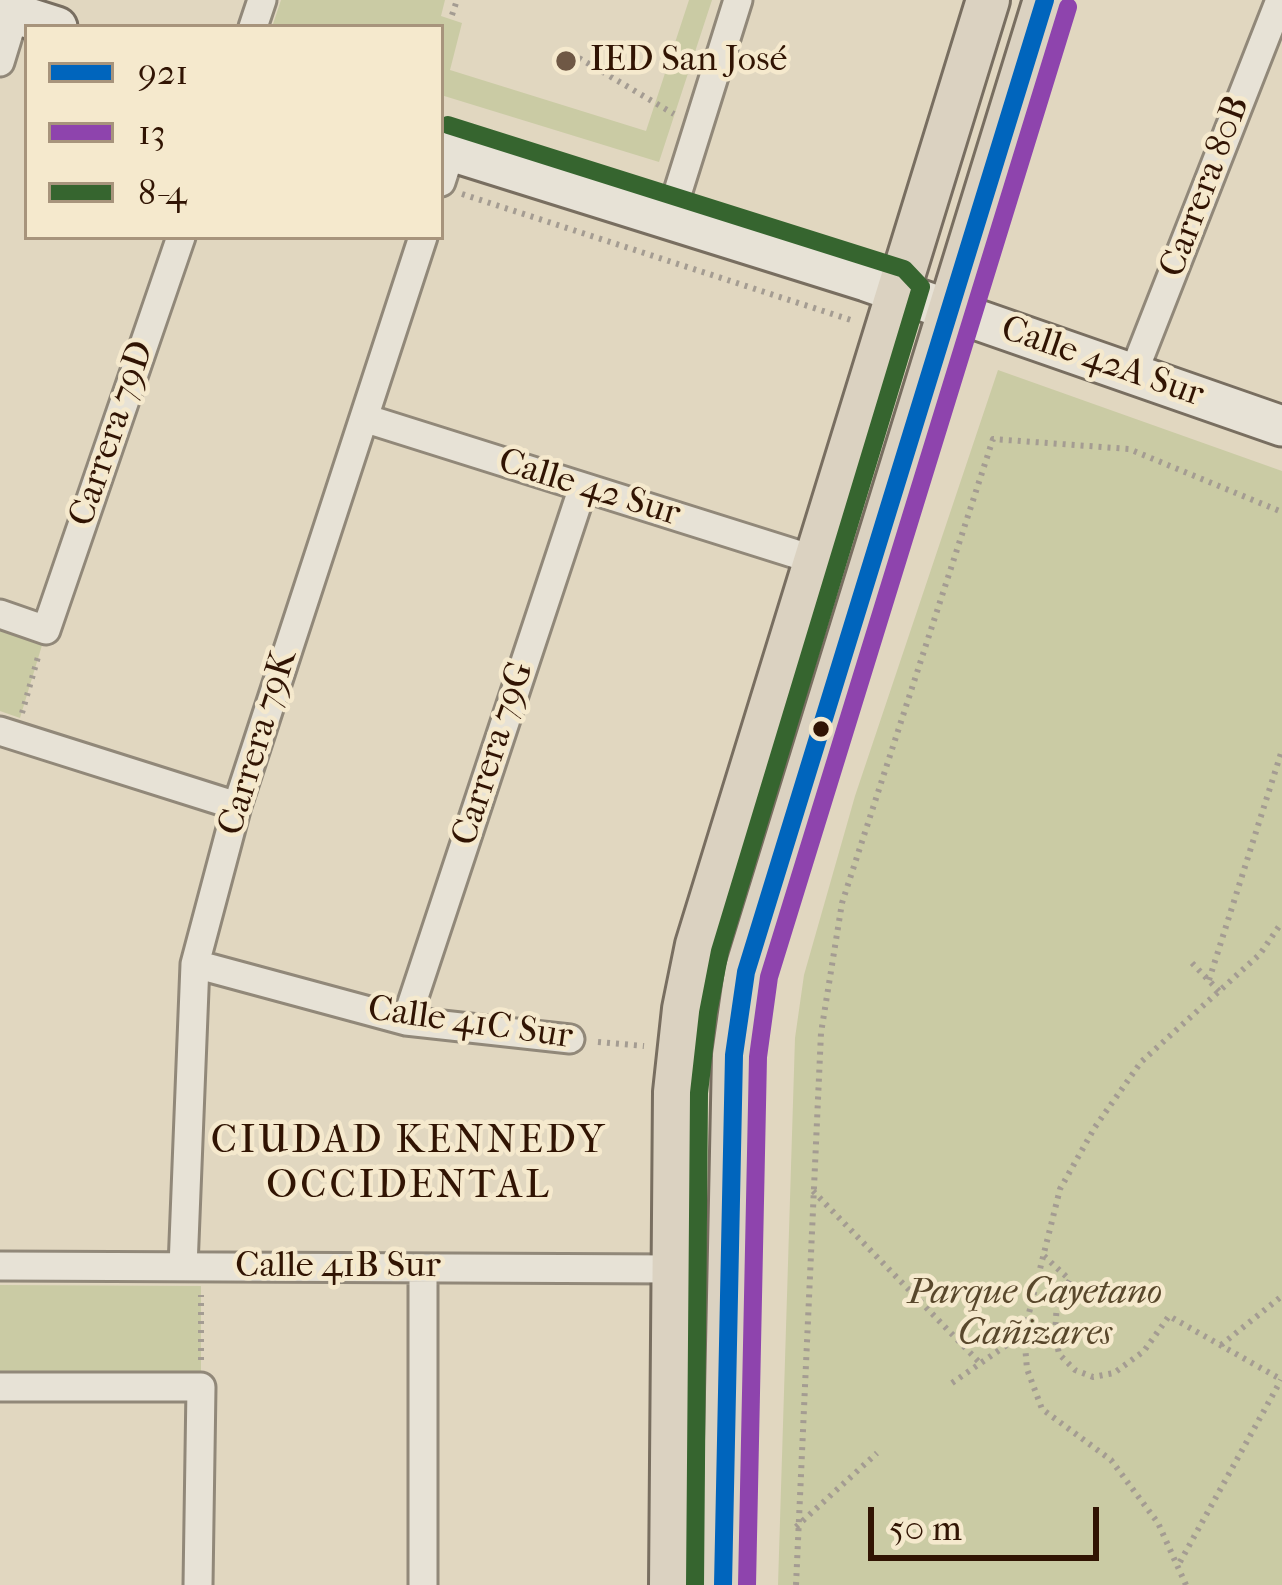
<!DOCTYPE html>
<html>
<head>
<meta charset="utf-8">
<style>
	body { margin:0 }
	#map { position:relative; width:1282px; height:1585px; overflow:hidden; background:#e1d7c0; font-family:"IM FELL French Canon",serif }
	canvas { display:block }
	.legend { position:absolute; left:24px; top:24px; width:420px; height:216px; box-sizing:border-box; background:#f5e9cd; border:3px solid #a7947c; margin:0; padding:15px 21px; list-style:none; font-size:36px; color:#311403 }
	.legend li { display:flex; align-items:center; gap:24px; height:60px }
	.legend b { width:60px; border:3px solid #a7947c }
	.scale { position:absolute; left:868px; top:1507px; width:231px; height:54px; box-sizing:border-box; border:6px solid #311403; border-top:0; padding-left:15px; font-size:36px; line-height:42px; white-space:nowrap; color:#311403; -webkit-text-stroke:9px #f5e9cd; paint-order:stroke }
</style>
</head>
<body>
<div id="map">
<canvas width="1282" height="1585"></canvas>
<ul class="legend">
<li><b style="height:15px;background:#0065bd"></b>921</li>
<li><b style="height:15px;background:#8e44ad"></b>13</li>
<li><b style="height:15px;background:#36652f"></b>8-4</li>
</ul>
<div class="scale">50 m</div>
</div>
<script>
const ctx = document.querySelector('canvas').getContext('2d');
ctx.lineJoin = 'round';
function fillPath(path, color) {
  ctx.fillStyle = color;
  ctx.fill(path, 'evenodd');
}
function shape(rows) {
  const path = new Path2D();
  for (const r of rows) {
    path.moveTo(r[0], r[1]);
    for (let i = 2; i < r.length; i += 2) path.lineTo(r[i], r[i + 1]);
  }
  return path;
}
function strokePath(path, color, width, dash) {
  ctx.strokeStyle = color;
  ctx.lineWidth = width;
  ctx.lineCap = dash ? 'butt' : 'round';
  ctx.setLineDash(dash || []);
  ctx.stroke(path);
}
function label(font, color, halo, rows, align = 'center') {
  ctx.font = font + ' "IM FELL French Canon",serif';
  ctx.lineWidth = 9;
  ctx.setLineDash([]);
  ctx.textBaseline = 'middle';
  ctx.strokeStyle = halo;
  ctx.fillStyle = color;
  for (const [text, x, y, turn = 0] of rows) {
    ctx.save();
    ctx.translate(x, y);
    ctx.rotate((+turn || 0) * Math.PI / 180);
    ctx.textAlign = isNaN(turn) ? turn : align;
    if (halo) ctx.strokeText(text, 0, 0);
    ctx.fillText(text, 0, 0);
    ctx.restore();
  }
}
fillPath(shape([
	[281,0,445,0,441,16,462,23,450,70,646,131,689,0,712,0,659,162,441,95,441,27,272,27],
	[998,370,1282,471,1282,1585,778,1585,795,1038,804,975,855,796],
	[0,628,43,642,20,718,0,711],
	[0,1285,201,1286,201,1372,0,1371]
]), '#cacba4');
const street = shape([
	[253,27,262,0],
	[0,62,19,0],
	[441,182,451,151],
	[669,220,738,0],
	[1133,374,1280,0],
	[364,418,815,560],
	[0,614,46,630,181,237],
	[0,731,237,806],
	[195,964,406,1021,570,1039],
	[406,1021,583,487],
	[0,1266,675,1269],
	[183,1267,195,964,237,806,423,237],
	[0,1387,201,1387,198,1585],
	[423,1585,423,1268]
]);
const secondary = shape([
	[0,9,57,27],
	[441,148,866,281,1282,426]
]);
const primary = shape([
	[671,1585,675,1092,684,1009,697,945,988,0],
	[723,1585,734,1055,746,972,1045,0]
]);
strokePath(street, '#918879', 33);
strokePath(secondary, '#786e60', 45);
strokePath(primary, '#786e60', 48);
strokePath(shape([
	[452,15,457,0],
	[579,58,674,114],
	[462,194,854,321],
	[22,713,38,657],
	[1192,963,1219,991],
	[1209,980,1282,750],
	[598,1042,644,1046],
	[813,1191,980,1363],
	[1044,1256,1070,1280,1057,1302,1055,1334,1059,1354,1075,1370,1093,1377,1114,1373,1144,1351,1169,1316,1282,1380],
	[1221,1345,1282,1296],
	[201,1360,201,1295],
	[952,1383,1024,1333],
	[796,1527,877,1453],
	[1180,1562,1281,1380],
	[796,1585,821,1033,842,903,993,439,1129,449,1282,512],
	[1186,1585,1158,1523,1111,1460,1042,1409,1027,1369,1024,1333,1060,1189,1095,1127,1141,1062,1260,954,1282,922]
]), '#a49c92', 6, [3, 6]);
strokePath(street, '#e7e2d6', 27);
strokePath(secondary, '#e7e2d6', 39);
strokePath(primary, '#dbd2c1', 42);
strokePath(shape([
	[723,1585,734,1055,746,972,1045,0]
]), '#0065bd', 18);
strokePath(shape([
	[747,1585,758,1057,769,977,1068,7]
]), '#8e44ad', 18);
strokePath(shape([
	[448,125,904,269,921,287,720,951,708,1013,699,1093,695,1585]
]), '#36652f', 18);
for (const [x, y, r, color] of [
	[566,61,12,"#6f5845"],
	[821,729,10,"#311403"]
]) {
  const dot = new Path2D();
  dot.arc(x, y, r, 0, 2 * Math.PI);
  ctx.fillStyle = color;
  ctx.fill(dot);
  strokePath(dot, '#f5e9cd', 4.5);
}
label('36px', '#311403', '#f5e9cd', [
	["IED San José",590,61]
], 'left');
label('36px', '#311403', '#f5e9cd', [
	["Carrera 80B",1206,187,-69],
	["Calle 42A Sur",1102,363,19],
	["Carrera 79D",113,434,-71],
	["Calle 42 Sur",589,489,17],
	["Carrera 79K",259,743,-73],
	["Carrera 79G",494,754,-72],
	["Calle 41C Sur",470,1024,8],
	["Calle 41B Sur",338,1267]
]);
label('italic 36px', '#59482c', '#f5e9cd', [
	["Parque Cayetano",1035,1294],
	["Cañizares",1035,1335]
]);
ctx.letterSpacing = '3px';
label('39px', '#311403', '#f5e9cd', [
	["CIUDAD KENNEDY",409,1142],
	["OCCIDENTAL",409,1187]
]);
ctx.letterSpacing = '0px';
</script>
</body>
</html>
